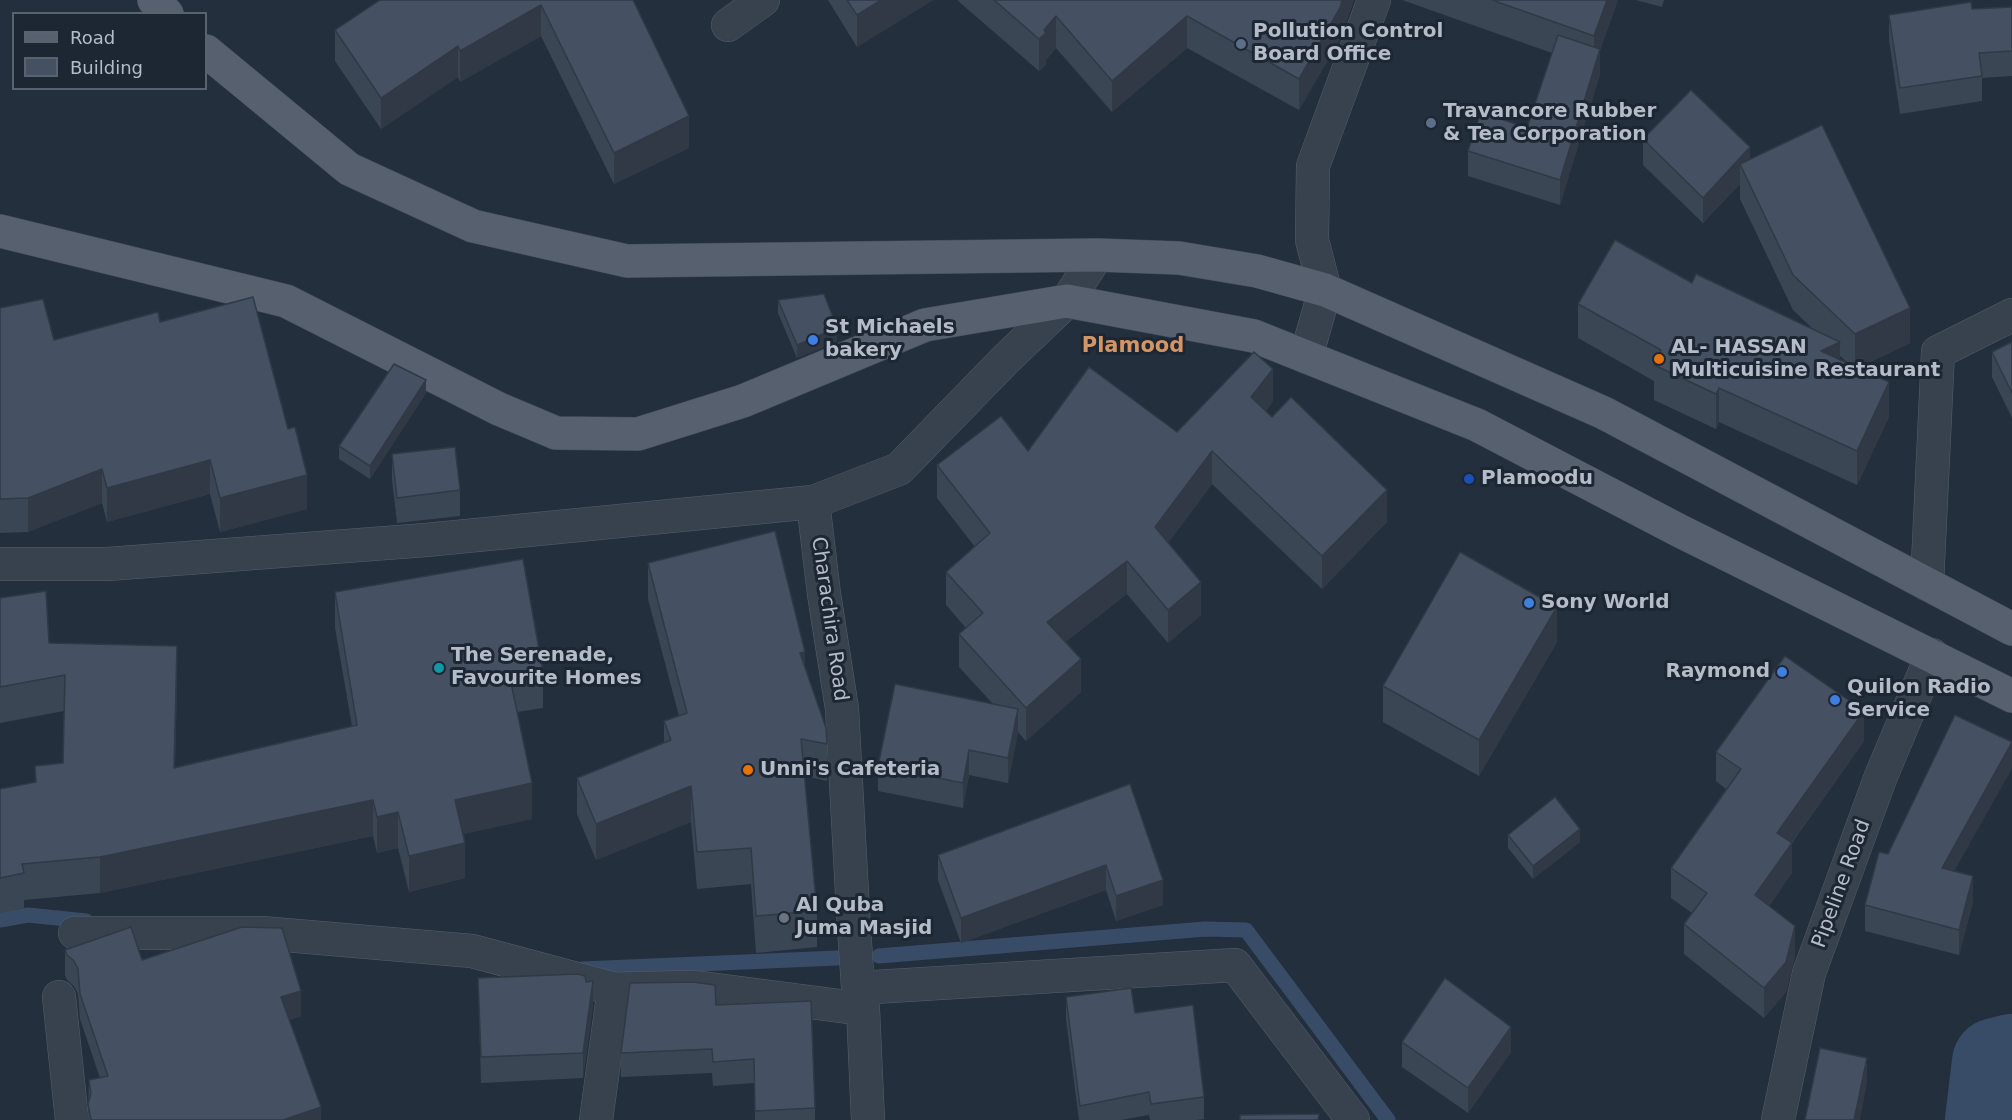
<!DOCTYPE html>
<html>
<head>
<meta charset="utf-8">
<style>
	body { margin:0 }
	#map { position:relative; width:2012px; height:1120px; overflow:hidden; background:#242f3e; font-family:"DejaVu Sans",sans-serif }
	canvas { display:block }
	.legend { position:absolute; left:12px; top:12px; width:195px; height:78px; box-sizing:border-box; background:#1d2633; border:2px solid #59626f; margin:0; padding:8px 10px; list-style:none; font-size:18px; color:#b4bcc9 }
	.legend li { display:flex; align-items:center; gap:12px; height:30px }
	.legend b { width:30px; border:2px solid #59626f }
</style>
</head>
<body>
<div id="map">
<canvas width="2012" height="1120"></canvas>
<ul class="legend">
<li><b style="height:8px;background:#56606e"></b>Road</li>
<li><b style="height:16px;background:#455162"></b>Building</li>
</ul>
</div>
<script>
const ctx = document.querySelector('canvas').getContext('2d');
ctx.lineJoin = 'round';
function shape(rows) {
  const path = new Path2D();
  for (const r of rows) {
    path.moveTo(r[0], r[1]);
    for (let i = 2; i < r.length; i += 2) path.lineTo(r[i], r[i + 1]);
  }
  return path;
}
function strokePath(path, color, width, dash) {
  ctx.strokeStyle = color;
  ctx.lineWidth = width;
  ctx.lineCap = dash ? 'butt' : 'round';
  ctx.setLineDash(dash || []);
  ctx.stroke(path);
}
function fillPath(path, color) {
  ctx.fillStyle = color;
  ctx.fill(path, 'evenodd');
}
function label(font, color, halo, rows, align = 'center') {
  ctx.font = font + ' "DejaVu Sans",sans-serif';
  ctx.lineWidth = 6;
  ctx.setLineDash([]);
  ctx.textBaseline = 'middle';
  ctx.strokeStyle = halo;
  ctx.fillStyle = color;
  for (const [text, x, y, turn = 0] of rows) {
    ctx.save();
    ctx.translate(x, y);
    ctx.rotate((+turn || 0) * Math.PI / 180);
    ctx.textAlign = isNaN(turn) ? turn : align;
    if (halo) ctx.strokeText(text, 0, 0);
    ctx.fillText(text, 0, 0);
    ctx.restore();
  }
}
strokePath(shape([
	[0,920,28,915,86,921],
	[879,956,1205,929,1246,930,1388,1120],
	[582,969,837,958]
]), '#394c67', 15);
strokePath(shape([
	[1989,1120,1996,1062,2012,1058]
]), '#394c67', 88);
const minor = shape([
	[728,25,763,0],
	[1306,357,1325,290,1312,240,1313,166,1374,0],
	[0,564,108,564,426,540,813,502],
	[1927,584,1938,352,2012,315],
	[75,933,262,933,472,951,614,989,694,987,863,1009],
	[858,988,1235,965,1353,1120],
	[59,997,72,1120],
	[596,1120,614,989],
	[868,1120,863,1009,858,988,853,912,842,709,824,594,813,502,899,469,1006,359,1067,301,1097,255],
	[1778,1120,1809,973,1881,776,1932,655]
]);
const major = shape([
	[154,0,167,14],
	[206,51,349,169,473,226,627,261,1097,255,1179,258,1257,271,1325,290,1604,413,2012,629],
	[0,231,286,301,499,409,556,433,638,434,743,401,925,325,1067,301,1254,336,1477,425,1680,531,2012,696]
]);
strokePath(minor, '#565f6c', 34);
strokePath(major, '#414a57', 34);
strokePath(minor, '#38414e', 33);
strokePath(major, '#56606e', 33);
fillPath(shape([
	[380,0,633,0,689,148,614,184,541,36,460,82,458,77,381,129,335,61,335,30],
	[828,0,933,0,857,47],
	[957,0,1354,0,1340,39,1299,110,1187,48,1112,112,1056,48,1046,60,1046,65,1039,71],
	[1402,0,1618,0,1600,50,1600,74,1560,205,1468,176,1468,151,1527,128,1552,53],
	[1636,0,1664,0,1662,7],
	[2012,7,2012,76,1982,78,1982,101,1900,114,1889,40,1889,15],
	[1643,139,1750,159,1910,343,1858,368,1889,417,1857,485,1719,422,1716,429,1654,400,1654,381,1578,338,1578,304,1692,283,1812,328,1793,310,1740,199,1740,184,1703,223,1643,165],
	[1840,356,1849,364,1840,360],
	[778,300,837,342,797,358,778,313],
	[0,308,54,340,160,322,307,509,220,532,210,494,107,522,102,503,28,532,0,533],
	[2012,342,2012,418,1992,377,1992,352],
	[426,393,370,479,339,459,339,446],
	[1273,401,1266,411,1387,522,1322,589,1212,484,1168,543,1201,615,1168,643,1127,594,1065,642,1081,692,1026,741,1018,732,1008,783,969,775,963,808,878,791,878,766,993,704,959,667,959,634,966,628,946,605,946,572,975,547,937,498,937,465,1028,451,1177,432],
	[392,454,460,490,460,516,397,523,392,480],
	[648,563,805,667,827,744,827,781,805,776,817,911,817,947,756,953,751,884,697,889,691,822,596,860,577,814,577,778,664,743,664,721,679,716,648,599],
	[335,592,543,672,543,708,517,712,532,819,463,834,465,878,409,892,398,848,377,853,373,836,100,893,24,900,24,908,0,913,0,789,35,782,35,766,63,763,64,711,0,723,0,598,49,643,177,682,175,767,352,726,335,628],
	[1557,642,1479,776,1383,722,1383,686],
	[1864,741,1792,843,1792,873,1769,906,1795,956,1786,992,1764,1018,1684,954,1684,924,1692,913,1671,898,1671,868,1726,789,1716,781,1716,752],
	[2012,768,1954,871,1973,902,1959,955,1865,931,1865,905,1888,854],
	[1130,784,1163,905,1116,921,1106,890,961,943,938,880,938,855],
	[1508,835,1580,842,1533,879,1508,848],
	[65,950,142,960,301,1016,289,1020,321,1120,88,1120,89,1080,100,1078,80,1019,78,994,74,986,67,980,65,975],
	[478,978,586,982,593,1007,583,1078,481,1083],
	[1066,997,1135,1013,1204,1097,1204,1119,1196,1120,1150,1120,1149,1115,1121,1120,1079,1120,1066,1019],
	[716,1005,815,1108,815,1120,755,1120,754,1083,713,1086,712,1073,621,1077,621,1053],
	[1402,1042,1511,1052,1468,1113,1402,1067]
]), '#3b4654');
fillPath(shape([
	[881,0,933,0,857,47,857,15],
	[1342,0,1354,0,1340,39,1299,110,1299,79],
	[1607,0,1618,0,1600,50,1600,74,1560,205,1560,180,1594,67,1594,36],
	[541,5,541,36,460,82,460,51],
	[1056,16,1056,48,1046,60,1046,65,1039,71,1039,39,1044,30],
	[1187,16,1187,48,1112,112,1112,81],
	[458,46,458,77,381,129,381,98],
	[689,116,689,148,614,184,614,153],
	[1750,147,1750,173,1740,164,1740,184,1703,223,1703,198],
	[1910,308,1910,343,1855,369,1855,334],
	[837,328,837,342,797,358,797,345],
	[1840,342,1840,376,1821,351],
	[1273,369,1273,401,1251,430,1251,397],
	[426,380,426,393,370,479,370,466],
	[1889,382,1889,417,1857,485,1857,451],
	[1719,388,1719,422,1716,429,1716,394],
	[1212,451,1212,484,1155,560,1155,527],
	[210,460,210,494,107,522,107,488],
	[102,469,102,503,28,532,28,498],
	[307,475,307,509,220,532,220,498],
	[1387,490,1387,522,1322,589,1322,556],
	[1127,561,1127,594,1047,655,1047,622],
	[1201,582,1201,615,1168,643,1168,610],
	[1557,607,1557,642,1479,776,1479,740],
	[177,646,177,682,174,803,174,768],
	[805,652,805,688,800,653],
	[1081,659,1081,692,1026,741,1026,708],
	[1018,709,1018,734,1008,783,1008,758],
	[1864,711,1864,741,1777,863,1777,833],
	[2012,742,2012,768,1942,893,1942,868],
	[969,750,969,775,963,808,963,783],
	[532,783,532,819,455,836,455,800],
	[691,786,691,822,596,860,596,824],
	[373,800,373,836,100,893,100,857],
	[398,812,398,848,377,853,377,817],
	[1580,829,1580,842,1533,879,1533,866],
	[465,843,465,878,409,892,409,856],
	[1792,843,1792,873,1755,925,1755,895],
	[1106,865,1106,890,961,943,961,918],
	[1973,876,1973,902,1959,955,1959,930],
	[1163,880,1163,905,1116,921,1116,896],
	[1795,926,1795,956,1786,992,1764,1018,1764,988],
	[593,981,593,1007,583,1078,583,1053],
	[301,991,301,1016,281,1022,281,997],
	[1511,1027,1511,1052,1468,1113,1468,1088],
	[1867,1058,1867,1083,1860,1120,1854,1120],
	[321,1107,321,1120,283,1120]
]), '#303945');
const building = shape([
	[380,0,633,0,689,116,614,153,541,5,460,51,458,46,381,98,335,30,380,0],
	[847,0,881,0,857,15,847,0],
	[994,0,1342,0,1340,8,1299,79,1187,16,1112,81,1056,16,1044,30,1046,33,1039,39,994,0],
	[1492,0,1607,0,1594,36,1492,0],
	[1971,2,1972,9,2012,7,2012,51,1979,53,1982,76,1900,88,1889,15,1971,2],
	[1558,35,1600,49,1560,180,1468,151,1481,112,1527,128,1558,35],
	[1691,90,1750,147,1703,198,1643,139,1691,90],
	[1822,125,1910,308,1855,334,1793,275,1740,164,1822,125],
	[1615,240,1692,283,1696,274,1840,342,1821,351,1889,382,1857,451,1719,388,1716,394,1654,365,1661,350,1578,304,1615,240],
	[824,294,837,328,797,345,778,300,824,294],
	[253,297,288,429,295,427,307,475,220,498,210,460,107,488,102,469,28,498,0,499,0,308,43,299,54,340,158,312,160,322,253,297],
	[2012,342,2012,393,1992,352,2012,342],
	[1254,352,1273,369,1251,397,1272,417,1291,397,1387,490,1322,556,1212,451,1155,527,1201,582,1168,610,1127,561,1047,622,1081,659,1026,708,959,634,983,613,946,572,990,533,937,465,1001,416,1028,451,1089,367,1177,432,1254,352],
	[394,364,426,380,370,466,339,446,394,364],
	[455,447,460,490,397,498,392,454,455,447],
	[775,531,805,652,800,653,826,728,827,744,801,739,817,911,756,916,751,848,697,852,691,786,596,824,577,778,671,740,664,721,687,713,648,563,775,531],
	[1460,552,1557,607,1479,740,1383,686,1460,552],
	[523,559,543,672,510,678,532,783,455,800,465,843,409,856,398,812,377,817,373,800,100,857,22,864,24,873,0,878,0,789,36,782,35,766,63,763,65,675,0,687,0,598,46,591,49,643,177,646,174,768,357,725,335,592,523,559],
	[1785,656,1864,711,1777,833,1792,843,1755,895,1795,926,1786,962,1764,988,1684,924,1707,893,1671,868,1741,769,1716,752,1785,656],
	[895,684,1018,709,1008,758,969,750,963,783,878,766,895,684],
	[1955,715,2012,742,1942,868,1973,876,1959,930,1865,905,1879,852,1888,854,1955,715],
	[1130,784,1163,880,1116,896,1106,865,961,918,938,855,1130,784],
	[1555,797,1580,829,1533,866,1508,835,1555,797],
	[131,927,142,960,242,927,282,928,301,991,281,997,321,1107,283,1120,91,1120,88,1104,91,1093,89,1080,108,1076,80,994,78,969,74,961,67,955,65,950,131,927],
	[578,974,585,976,586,982,593,981,583,1053,481,1057,478,978,578,974],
	[1445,978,1511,1027,1468,1088,1402,1042,1445,978],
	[693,982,715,985,716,1005,811,1001,815,1108,755,1111,754,1059,713,1062,712,1049,621,1053,630,983,693,982],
	[1131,988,1135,1013,1193,1005,1204,1097,1151,1104,1149,1092,1080,1106,1066,997,1131,988],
	[1820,1048,1867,1058,1854,1120,1805,1120,1820,1048],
	[1319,1114,1318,1120,1240,1120,1240,1115,1319,1114]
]);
fillPath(building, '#455162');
strokePath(building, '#303945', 1.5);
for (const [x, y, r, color] of [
	[1241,44,6,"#5c6f8a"],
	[1431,123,6,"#5c6f8a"],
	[813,340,6,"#3f7fe0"],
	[1659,359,6,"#e8710a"],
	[1469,479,6,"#1a4fb4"],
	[1529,603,6,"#3f7fe0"],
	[439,668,6,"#0f9aa8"],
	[1782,672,6,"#3f7fe0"],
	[1835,700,6,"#3f7fe0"],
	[748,770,6,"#e8710a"],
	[784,918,6,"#6b7280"]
]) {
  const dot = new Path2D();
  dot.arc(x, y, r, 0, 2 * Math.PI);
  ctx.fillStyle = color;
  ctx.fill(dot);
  strokePath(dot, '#1d2633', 2);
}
label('bold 20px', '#b4bcc9', '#1d2633', [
	["Pollution Control",1253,32],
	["Board Office",1253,55],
	["Travancore Rubber",1443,112],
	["& Tea Corporation",1443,135],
	["St Michaels",825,328],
	["bakery",825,351],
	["AL- HASSAN",1671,348],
	["Multicuisine Restaurant",1671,371],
	["Plamoodu",1481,479],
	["Sony World",1541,603],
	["The Serenade,",451,656],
	["Favourite Homes",451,679],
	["Raymond",1770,672,"right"],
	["Quilon Radio",1847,688],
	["Service",1847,711],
	["Unni's Cafeteria",760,770],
	["Al Quba",796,906],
	["Juma Masjid",796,929]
], 'left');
label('20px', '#b4bcc9', '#1d2633', [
	["Charachira Road",829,619,82],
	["Pipeline Road",1842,884,-70]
]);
label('bold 21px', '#d59563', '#1d2633', [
	["Plamood",1133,347]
]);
</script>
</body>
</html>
